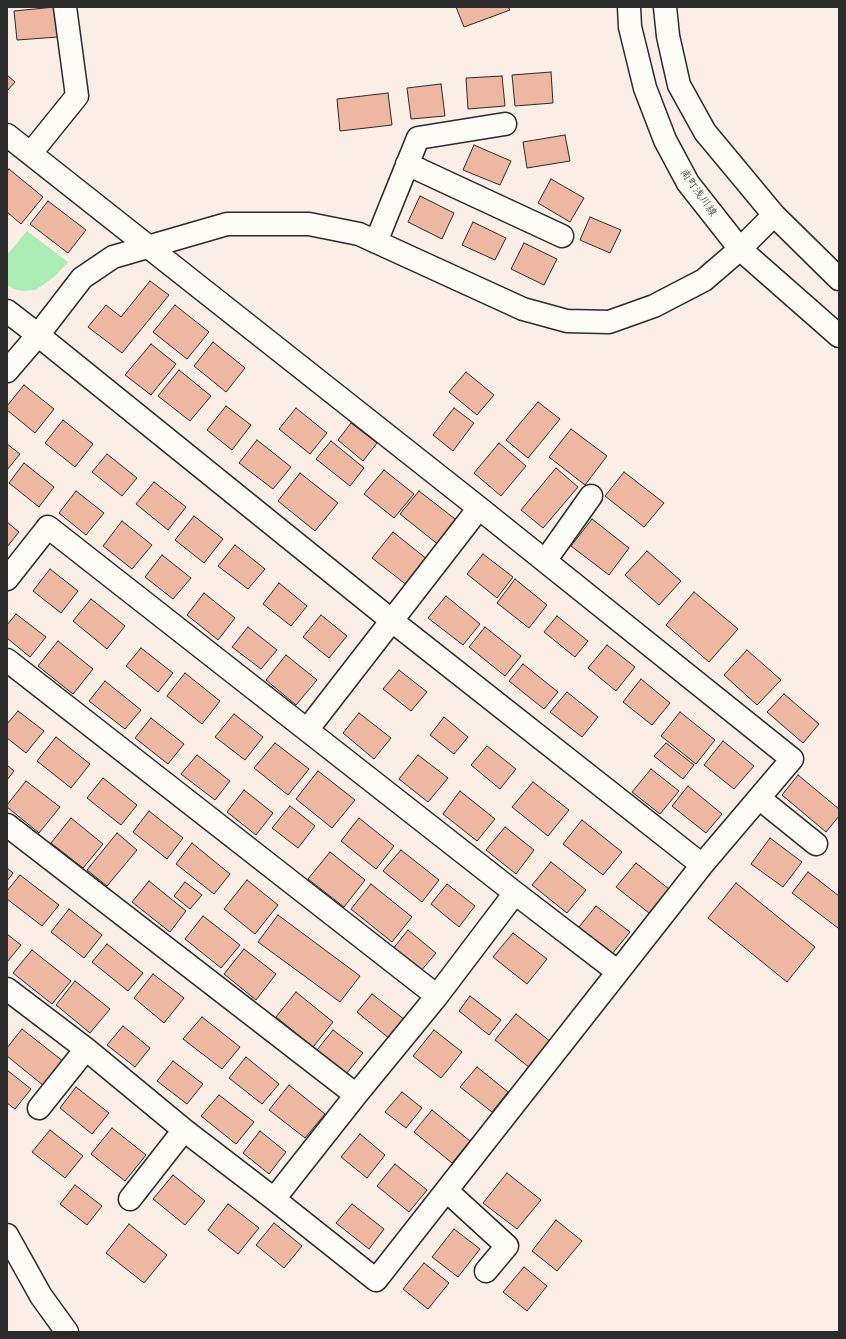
<!DOCTYPE html>
<html>
<head>
<meta charset="utf-8">
<style>
	body { margin:0 }
	#map { position:relative; width:846px; height:1339px; overflow:hidden; background:#faeee6; font-family:Pangolin,sans-serif }
	canvas { display:block }
	.frame { position:absolute; inset:0; border:8px solid #2b2b2b; pointer-events:none }
</style>
</head>
<body>
<div id="map">
<canvas width="846" height="1339"></canvas>
<div class="frame"></div>
</div>
<script>
const ctx = document.querySelector('canvas').getContext('2d');
ctx.lineJoin = 'round';
function fillPath(path, color) {
  ctx.fillStyle = color;
  ctx.fill(path, 'evenodd');
}
function shape(rows) {
  const path = new Path2D();
  for (const r of rows) {
    path.moveTo(r[0], r[1]);
    for (let i = 2; i < r.length; i += 2) path.lineTo(r[i], r[i + 1]);
  }
  return path;
}
function strokePath(path, color, width, dash) {
  ctx.strokeStyle = color;
  ctx.lineWidth = width;
  ctx.lineCap = dash ? 'butt' : 'round';
  ctx.setLineDash(dash || []);
  ctx.stroke(path);
}
function label(font, color, halo, rows, align = 'center') {
  ctx.font = font + ' Pangolin,"Klee One",sans-serif';
  ctx.lineWidth = 3.5;
  ctx.setLineDash([]);
  ctx.textBaseline = 'middle';
  ctx.strokeStyle = halo;
  ctx.fillStyle = color;
  for (const [text, x, y, turn = 0] of rows) {
    ctx.save();
    ctx.translate(x, y);
    ctx.rotate((+turn || 0) * Math.PI / 180);
    ctx.textAlign = isNaN(turn) ? turn : align;
    if (halo) ctx.strokeText(text, 0, 0);
    ctx.fillText(text, 0, 0);
    ctx.restore();
  }
}
fillPath(shape([
	[27,231,68,262,55,276,43,285,35,290,23,291,14,289,7,285,7,255]
]), '#acedb6');
const building = shape([
	[55,7,58,37,17,40,14,11,55,7],
	[456,7,508,7,510,10,464,27,456,7],
	[551,72,553,103,515,106,512,75,551,72],
	[7,75,15,82,7,91,7,75],
	[502,76,505,106,468,109,466,78,502,76],
	[441,84,445,116,411,119,407,88,441,84],
	[388,93,392,125,340,131,337,99,388,93],
	[565,135,570,161,527,168,523,142,565,135],
	[474,145,511,161,500,185,463,170,474,145],
	[9,169,43,197,21,224,7,212,7,172,9,169],
	[551,179,584,198,570,222,538,203,551,179],
	[420,196,454,213,442,239,408,222,420,196],
	[48,201,86,230,68,253,30,224,48,201],
	[590,217,621,230,610,253,580,240,590,217],
	[473,222,506,238,495,260,462,245,473,222],
	[524,243,557,259,544,285,511,269,524,243],
	[150,281,169,295,122,353,88,327,106,305,121,317,150,281],
	[175,305,209,332,187,359,153,332,175,305],
	[213,342,245,368,226,392,194,366,213,342],
	[151,344,176,364,151,395,125,375,151,344],
	[179,370,211,396,190,421,158,396,179,370],
	[466,372,494,395,477,415,449,392,466,372],
	[24,385,54,409,35,433,7,410,7,406,24,385],
	[538,402,560,419,528,458,506,440,538,402],
	[226,406,251,425,232,450,207,430,226,406],
	[296,408,327,433,310,454,279,429,296,408],
	[454,408,474,423,453,451,433,435,454,408],
	[63,420,93,444,75,467,45,443,63,420],
	[351,423,377,443,363,461,338,440,351,423],
	[571,429,607,456,585,485,549,457,571,429],
	[257,440,291,467,273,489,239,463,257,440],
	[331,441,364,468,350,486,316,459,331,441],
	[499,443,526,466,501,496,474,473,499,443],
	[7,444,20,454,7,470,7,444],
	[107,454,137,478,122,496,92,472,107,454],
	[24,463,54,487,39,507,9,483,24,463],
	[556,468,578,487,543,528,521,510,556,468],
	[384,470,414,494,394,518,364,494,384,470],
	[624,472,664,503,644,527,605,496,624,472],
	[300,473,338,503,315,531,278,501,300,473],
	[154,482,186,507,168,530,136,504,154,482],
	[76,491,104,513,86,535,59,513,76,491],
	[419,491,459,522,440,546,400,514,419,491],
	[194,516,223,539,204,563,175,540,194,516],
	[592,519,629,548,609,575,571,546,592,519],
	[122,521,152,545,132,569,103,546,122,521],
	[7,522,19,532,7,547,7,522],
	[393,532,428,560,408,586,372,558,393,532],
	[235,545,265,569,248,589,218,566,235,545],
	[647,551,681,581,659,605,625,575,647,551],
	[483,554,513,577,497,598,467,574,483,554],
	[162,555,191,578,173,599,145,577,162,555],
	[50,569,78,591,61,613,33,591,50,569],
	[515,579,547,605,529,628,497,603,515,579],
	[279,583,307,606,291,626,263,604,279,583],
	[694,592,738,629,709,662,666,625,694,592],
	[204,593,235,618,218,640,187,615,204,593],
	[446,596,480,624,463,645,428,618,446,596],
	[91,599,125,626,107,649,73,621,91,599],
	[16,614,46,637,30,657,7,638,7,625,16,614],
	[321,615,347,636,329,658,303,637,321,615],
	[557,616,588,641,575,657,544,632,557,616],
	[248,627,277,650,261,669,232,647,248,627],
	[485,627,521,656,505,676,469,647,485,627],
	[58,641,93,669,73,694,38,666,58,641],
	[607,645,635,667,616,691,588,668,607,645],
	[141,648,173,673,158,692,126,666,141,648],
	[747,650,781,680,757,705,724,675,747,650],
	[286,655,317,680,296,705,266,680,286,655],
	[523,664,558,692,544,709,509,681,523,664],
	[399,670,427,692,411,711,383,689,399,670],
	[185,673,220,701,202,724,167,696,185,673],
	[641,679,670,703,652,725,623,702,641,679],
	[105,681,141,710,125,729,89,701,105,681],
	[567,692,598,717,582,737,550,712,567,692],
	[784,694,819,724,803,743,767,712,784,694],
	[18,711,44,731,26,753,7,738,7,724,18,711],
	[680,712,715,740,696,764,661,736,680,712],
	[359,713,391,738,374,759,343,733,359,713],
	[234,714,263,737,245,760,215,737,234,714],
	[444,717,468,737,454,754,430,735,444,717],
	[151,718,184,744,168,764,135,738,151,718],
	[56,737,90,764,71,788,37,761,56,737],
	[723,741,754,766,734,789,704,765,723,741],
	[275,743,309,769,288,795,254,768,275,743],
	[666,743,694,765,683,779,654,756,666,743],
	[487,746,516,769,500,789,471,765,487,746],
	[197,755,230,781,215,800,181,774,197,755],
	[418,755,448,778,428,802,399,779,418,755],
	[7,765,14,771,7,780,7,765],
	[651,769,679,791,660,814,632,792,651,769],
	[318,771,355,800,332,828,296,799,318,771],
	[798,775,839,809,839,816,826,832,782,795,798,775],
	[103,778,137,805,121,825,87,798,103,778],
	[26,781,60,807,39,833,7,807,7,805,26,781],
	[533,782,569,810,548,836,512,807,533,782],
	[688,786,722,814,706,833,672,806,688,786],
	[244,790,273,813,256,835,227,812,244,790],
	[460,791,495,819,477,841,443,814,460,791],
	[290,806,315,826,298,848,272,828,290,806],
	[149,811,183,838,167,859,133,832,149,811],
	[71,818,103,844,83,868,51,843,71,818],
	[359,818,394,846,376,869,341,841,359,818],
	[582,820,622,852,603,875,563,844,582,820],
	[505,827,534,850,516,874,486,850,505,827],
	[117,833,137,850,107,886,87,870,117,833],
	[770,838,802,862,783,887,751,864,770,838],
	[192,843,230,874,214,894,176,864,192,843],
	[401,850,439,880,422,902,383,871,401,850],
	[330,852,365,880,344,907,308,879,330,852],
	[551,862,586,890,567,913,532,885,551,862],
	[636,863,669,889,649,913,616,887,636,863],
	[7,868,13,873,7,881,7,868],
	[808,872,839,896,839,926,838,928,792,893,808,872],
	[20,875,59,905,42,926,7,899,7,891,20,875],
	[247,880,278,905,255,934,224,909,247,880],
	[149,881,186,911,170,932,132,902,149,881],
	[185,882,202,895,190,909,174,896,185,882],
	[736,883,815,947,787,982,708,918,736,883],
	[371,884,412,917,392,942,351,909,371,884],
	[447,884,475,906,459,927,431,904,447,884],
	[596,906,630,932,612,954,579,927,596,906],
	[69,909,102,935,84,958,51,932,69,909],
	[278,915,360,976,340,1002,258,942,278,915],
	[203,916,240,945,221,968,185,939,203,916],
	[408,930,436,953,420,972,392,950,408,930],
	[513,933,547,959,527,984,493,957,513,933],
	[7,934,21,945,7,962,7,934],
	[107,944,143,973,128,991,92,962,107,944],
	[244,949,276,974,256,1000,224,974,244,949],
	[32,950,71,981,52,1004,13,973,32,950],
	[153,974,184,998,164,1023,134,998,153,974],
	[75,981,110,1009,90,1033,56,1005,75,981],
	[296,992,333,1022,313,1047,276,1017,296,992],
	[372,994,405,1020,390,1039,357,1012,372,994],
	[470,996,501,1020,489,1035,459,1011,470,996],
	[516,1014,551,1042,530,1068,495,1040,516,1014],
	[202,1017,240,1047,222,1069,183,1039,202,1017],
	[123,1026,150,1048,135,1067,107,1045,123,1026],
	[22,1029,64,1062,44,1086,7,1056,7,1048,22,1029],
	[333,1030,363,1053,346,1074,317,1050,333,1030],
	[434,1030,462,1052,441,1078,413,1056,434,1030],
	[246,1057,279,1084,262,1104,229,1078,246,1057],
	[173,1061,203,1084,187,1104,157,1081,173,1061],
	[477,1067,508,1092,492,1112,460,1087,477,1067],
	[7,1070,31,1089,15,1109,7,1103,7,1070],
	[289,1085,325,1114,305,1138,269,1110,289,1085],
	[76,1087,109,1113,92,1134,60,1108,76,1087],
	[402,1092,422,1108,406,1128,385,1112,402,1092],
	[219,1095,254,1122,236,1144,201,1116,219,1095],
	[432,1110,470,1141,452,1163,414,1132,432,1110],
	[112,1128,146,1155,125,1181,91,1154,112,1128],
	[50,1130,83,1156,65,1178,32,1152,50,1130],
	[260,1131,286,1152,269,1174,243,1153,260,1131],
	[360,1134,385,1155,367,1178,341,1157,360,1134],
	[395,1164,427,1190,409,1212,377,1186,395,1164],
	[507,1173,541,1200,517,1229,483,1203,507,1173],
	[173,1175,205,1201,185,1225,153,1199,173,1175],
	[75,1185,102,1206,87,1225,60,1204,75,1185],
	[228,1204,259,1228,238,1254,208,1230,228,1204],
	[352,1204,384,1229,369,1249,336,1223,352,1204],
	[556,1220,582,1241,557,1271,532,1251,556,1220],
	[274,1223,302,1246,284,1268,256,1245,274,1223],
	[129,1224,167,1255,144,1283,106,1253,129,1224],
	[454,1229,480,1249,458,1277,432,1257,454,1229],
	[424,1263,449,1283,428,1309,403,1289,424,1263],
	[524,1267,547,1286,527,1311,503,1292,524,1267]
]);
fillPath(building, '#eeb7a2');
strokePath(building, '#2b2b2b', 1);
const minor = shape([
	[629,7,630,27,645,88,665,140,688,183,740,249,839,336],
	[665,7,668,36,679,85,705,132,774,215,839,279],
	[7,135,479,508,792,759,702,865,376,1280,274,1199,184,1130,86,1049,7,989],
	[31,153,77,96,65,7],
	[407,164,562,236],
	[376,242,418,138,505,124],
	[7,311,38,335,391,620,702,865],
	[7,371,38,335,82,278,113,257,227,224,309,224,359,234,523,309,567,321,609,322,654,306,704,280,740,249,774,215],
	[545,561,591,496],
	[7,579,48,527,515,893,618,972],
	[7,660,437,996],
	[307,730,479,508],
	[759,798,816,844],
	[7,825,356,1095],
	[39,1108,86,1049],
	[447,1191,507,1246,486,1271],
	[130,1199,184,1130],
	[274,1199,356,1095,437,996,515,893],
	[7,1235,41,1296,67,1332]
]);
strokePath(minor, '#2b2b2b', 25);
strokePath(minor, '#fdfcf7', 22);
label('11px', '#2b2b2b', '#fdfcf7', [
	["南町浅川線",698,193,55]
]);
</script>
</body>
</html>
